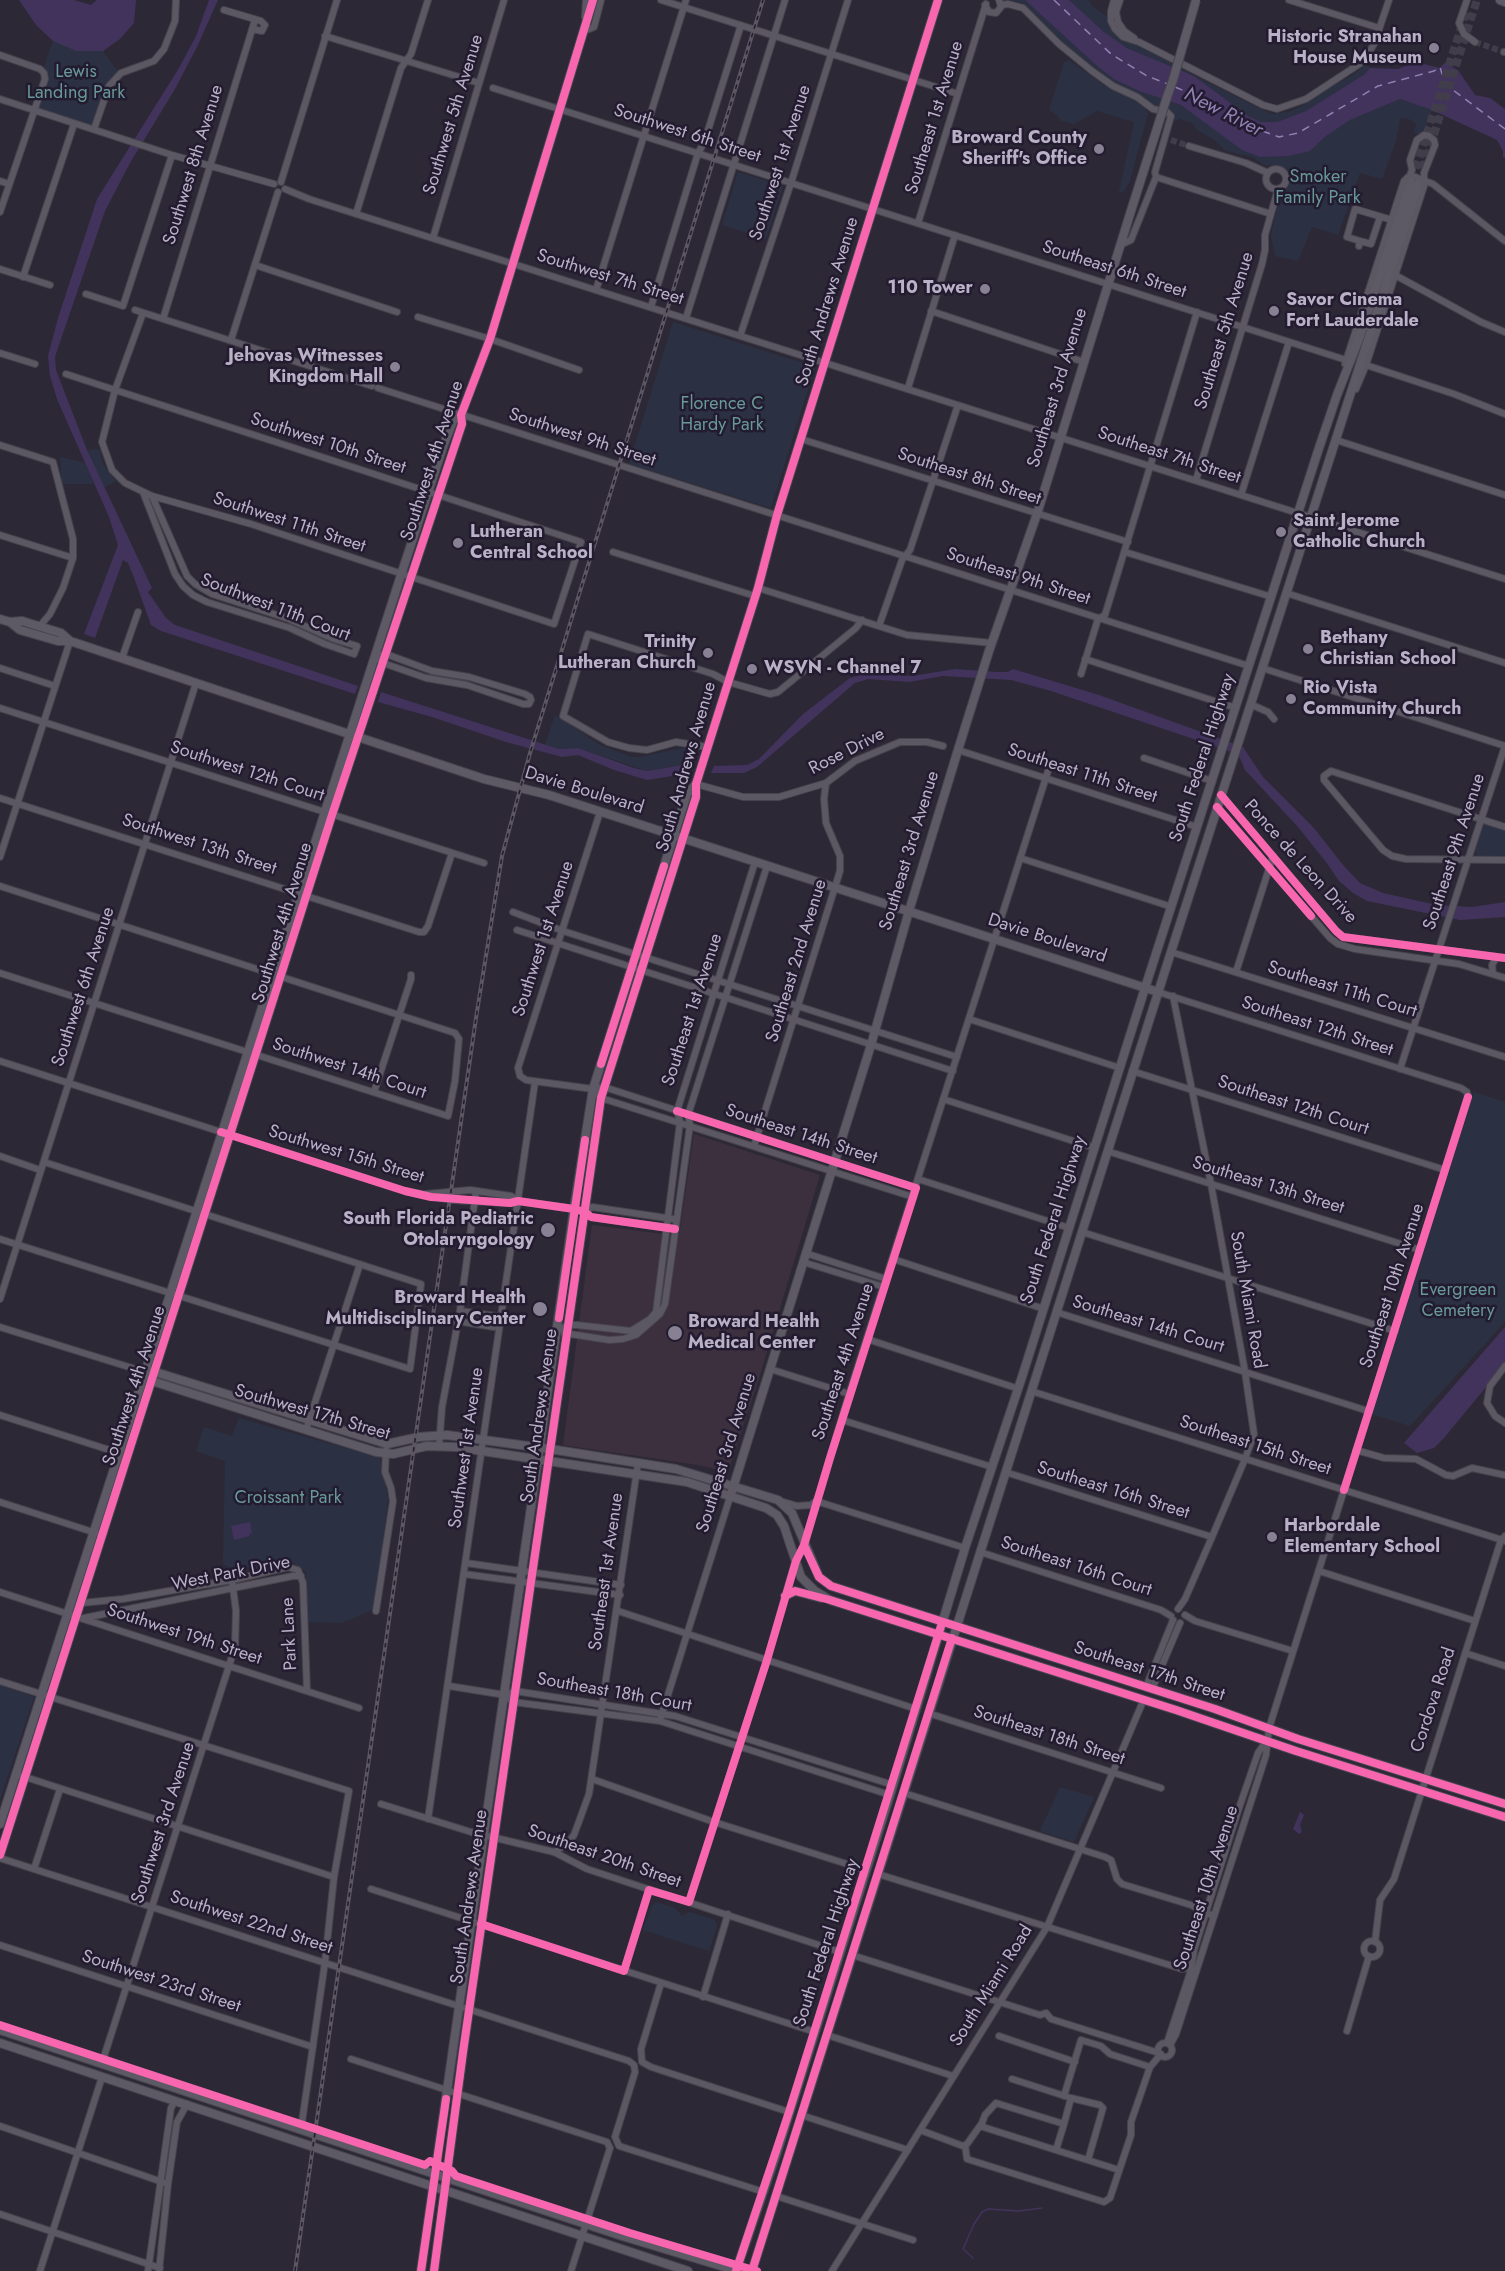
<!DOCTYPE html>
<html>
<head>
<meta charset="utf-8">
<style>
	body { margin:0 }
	canvas { display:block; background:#2c2835 }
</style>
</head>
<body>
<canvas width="1505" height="2271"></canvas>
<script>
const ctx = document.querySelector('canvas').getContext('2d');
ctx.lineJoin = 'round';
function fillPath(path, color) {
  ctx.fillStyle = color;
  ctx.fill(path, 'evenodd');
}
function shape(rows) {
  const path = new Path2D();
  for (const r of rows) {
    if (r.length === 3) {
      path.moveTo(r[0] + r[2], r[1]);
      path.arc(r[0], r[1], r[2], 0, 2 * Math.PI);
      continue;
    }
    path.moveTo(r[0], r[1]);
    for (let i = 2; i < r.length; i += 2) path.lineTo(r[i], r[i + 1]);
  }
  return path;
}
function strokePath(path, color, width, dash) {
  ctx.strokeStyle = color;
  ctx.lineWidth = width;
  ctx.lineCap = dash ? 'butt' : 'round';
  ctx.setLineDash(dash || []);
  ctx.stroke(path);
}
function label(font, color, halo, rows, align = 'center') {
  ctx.font = font + ' Jost,sans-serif';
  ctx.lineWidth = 5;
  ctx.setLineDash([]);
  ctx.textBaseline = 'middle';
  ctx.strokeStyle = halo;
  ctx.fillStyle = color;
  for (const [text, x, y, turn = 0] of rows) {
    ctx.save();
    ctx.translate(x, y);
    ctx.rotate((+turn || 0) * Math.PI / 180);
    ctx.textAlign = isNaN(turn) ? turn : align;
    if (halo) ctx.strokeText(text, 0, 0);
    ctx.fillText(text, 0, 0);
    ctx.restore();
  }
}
fillPath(shape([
	[694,1134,820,1175,760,1375,728,1472,698,1465,563,1445,592,1225,679,1236]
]), '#3c303e');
fillPath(shape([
	[1008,0,1025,0,1097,66,1139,91,1181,105,1214,128,1310,151,1326,136,1350,120,1400,99,1432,110,1425,132,1417,134,1414,132,1416,124,1407,118,1400,119,1396,141,1382,179,1360,173,1338,235,1312,227,1298,261,1275,256,1271,235,1286,170,1275,165,1266,166,1252,157,1226,151,1213,139,1197,130,1192,123,1180,119,1174,121,1174,116,1170,110,1148,102,1101,76,1056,37,1030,10,1021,3],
	[1069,0,1089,0,1092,6,1108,17,1121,37,1240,99,1273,114,1292,111,1308,103,1309,99,1351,76,1367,64,1370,68,1365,74,1306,111,1277,122,1261,122,1248,116,1194,76,1127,48,1104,32],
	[53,41,76,51,103,51,118,72,106,83,92,127,38,110,49,75,44,67],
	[1069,60,1105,86,1134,100,1145,108,1148,113,1130,181,1123,193,1119,192,1134,122,1097,111,1074,124,1061,121,1058,116,1049,110,1064,62],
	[738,172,783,186,766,239,722,225],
	[673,322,815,367,771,508,629,464],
	[99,449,103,464,116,481,103,488,87,450],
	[60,457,85,463,94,484,62,484],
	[555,715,600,745,631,757,640,757,683,748,689,751,687,764,647,771,578,748,559,749,545,745],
	[1487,823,1505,828,1505,858,1480,857,1476,854,1476,847,1483,825],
	[1474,1092,1505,1102,1505,1322,1410,1426,1371,1414],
	[239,1418,380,1458,388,1498,375,1609,342,1623,306,1622,306,1572,293,1563,234,1570,223,1564,225,1461,196,1451,204,1427,232,1436],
	[0,1685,34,1697,0,1800],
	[1060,1787,1094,1797,1074,1842,1040,1831],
	[656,1902,675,1908,682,1916,690,1912,715,1920,717,1926,709,1951,643,1930,651,1907]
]), '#2b3143');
fillPath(shape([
	[19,0,74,0,91,5,97,0,136,0,134,23,120,39,103,51,76,51,53,41,36,25],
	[209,0,218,0,197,47,175,89,130,163,105,211,60,342,55,357,56,370,87,450,152,588,148,592,166,618,175,625,358,686,355,694,161,631,151,625,133,575,128,563,123,560,95,638,84,634,118,545,109,517,57,399,50,376,48,356,58,318,97,199,179,68,196,36],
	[1025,0,1069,0,1104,32,1127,48,1194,76,1248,116,1261,122,1277,122,1306,111,1365,74,1370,68,1398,69,1416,62,1440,68,1444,63,1458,70,1475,95,1490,98,1505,109,1505,158,1503,157,1503,151,1497,140,1432,110,1400,99,1350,120,1326,136,1310,151,1289,156,1260,157,1242,150,1181,105,1139,91,1114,79,1097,66],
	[955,669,997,672,1008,672,1013,669,1099,695,1243,747,1263,777,1314,828,1343,865,1360,883,1383,893,1437,905,1472,907,1505,902,1505,917,1460,920,1367,901,1353,893,1339,881,1326,862,1298,827,1245,770,1238,754,1051,691,1011,680,943,676,909,682,868,679,855,683,757,767,744,773,711,773,714,766,747,765,759,759,803,714,850,678,868,673,912,676],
	[381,692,559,749,578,748,634,768,647,771,688,764,685,774,647,780,614,770,578,755,562,757,506,742,432,717,378,702],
	[1505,1327,1505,1364,1444,1438,1434,1448,1417,1453,1404,1443],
	[250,1522,252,1533,249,1534,250,1536,234,1540,231,1526],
	[1300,1812,1304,1815,1300,1825,1302,1832,1299,1834,1293,1829]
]), '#41335c');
strokePath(shape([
	[973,2258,963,2249,974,2224,982,2212,988,2209,1019,2211,1042,2208]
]), '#41335c', 1.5);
strokePath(shape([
	[1054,0,1111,54,1147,76,1168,84],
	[1175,87,1194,95,1257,129,1279,137,1298,133,1378,86,1434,71,1440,67,1445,84,1505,129]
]), '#9280b3', 1.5, [8, 6]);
strokePath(shape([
	[1475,42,1504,52],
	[1171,140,1189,146]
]), '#413d4b', 6, [6, 3]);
strokePath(shape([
	[1423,169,1477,0],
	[1412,180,1466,12]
]), '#413d4b', 8, [8, 4]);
const minor = shape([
	[661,0,958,94],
	[1114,0,1111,11,1111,21,1115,29,1123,37,1139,42,1263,105,1277,109,1306,99,1364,61,1374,44,1389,0],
	[1120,0,1116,12,1118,22,1124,31,1134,38],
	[1289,0,1379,28],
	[1467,0,1459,23,1464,34,1475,42],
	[985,5,989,12,996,13,1001,7,999,0],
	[1001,5,1008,4,1023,8,1059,44,1092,71,1113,86,1137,97,1153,109,1167,112,1171,116,1155,172,1156,177,1131,240,1120,245],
	[224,10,261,21,265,25,262,31,252,29],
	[585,17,586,0],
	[584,31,594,27,601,0],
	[325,36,479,83],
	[1504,52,1505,52],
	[0,55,40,69,44,73,45,79,0,212],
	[493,88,1346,360],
	[0,99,172,155,274,184],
	[94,129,109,86,121,73,154,61,164,49,175,21,176,0],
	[1189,146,1246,163,1268,173],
	[1276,179,10],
	[1410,175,1433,184,1505,241],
	[1156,177,1271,214],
	[0,181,9,184],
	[281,182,337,0],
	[285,189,309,199,1505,579],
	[356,214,401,68,411,54,428,0],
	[918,223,986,4],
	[433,238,504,0],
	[1360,241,1371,244,1380,217],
	[1359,246,1360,241,1347,237,1355,209,1392,220],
	[255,265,397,312],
	[0,269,50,285],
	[1395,275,1481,322,1505,332],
	[23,277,74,124],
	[596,290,686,0],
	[86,294,123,306,172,155],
	[651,307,698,153,704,143,741,25],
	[135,310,372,386],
	[931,311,1084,362],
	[418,317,490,339,579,370],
	[686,318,785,0],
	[163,319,255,20],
	[740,336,791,183,848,0],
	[231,340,278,192],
	[0,353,35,364],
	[1345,364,1404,181,1410,175],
	[1366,365,1454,394,1505,414],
	[66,374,115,390,279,443,429,492,581,542,554,624,251,524,152,496,125,483,112,470,102,442,115,390,143,313],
	[378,388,1249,666],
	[908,388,955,235],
	[1356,389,1366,365,1424,186,1424,173,1435,145,1434,140,1429,136,1424,135,1417,140,1410,160,1412,170,1410,175],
	[801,439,1128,542],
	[1336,440,1505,495],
	[0,445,53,462,73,539,73,558,63,588,50,614,39,627],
	[1196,480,1262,264,1265,250,1265,235,1278,189],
	[143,492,175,574,183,586,193,595,207,602,290,628,325,644,354,654,357,646,334,639,289,619,212,594,195,584,187,576,152,496],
	[1241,495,1289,342],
	[0,535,73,558],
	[613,552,755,596],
	[1125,552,1272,597],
	[758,588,907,635,992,643],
	[1286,593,1505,663],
	[879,626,902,560,910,550,958,405],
	[386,654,432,671,469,677,525,694,530,697,531,700,529,704,523,704,467,685,426,678,383,663,375,656,386,654],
	[122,658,138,612],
	[1085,659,1236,708],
	[0,668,55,686],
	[1262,668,1505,746],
	[1081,674,1098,619,1105,615,1197,312],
	[1250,704,1268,712,1274,719],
	[0,708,484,863],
	[707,747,676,742,647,750,629,748,608,742,563,716,588,634,713,674,728,682,770,694,778,692,856,628,862,620],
	[958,750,1197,827],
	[1144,758,1212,781],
	[696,784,743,797,779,797,826,783,855,761,900,742,927,742,943,746],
	[1221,795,1336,931,1343,937,1505,958],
	[0,798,419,932,424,932,428,926,452,853],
	[1217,807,1330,938,1338,944,1355,949,1459,964,1505,978],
	[600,812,518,1068,520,1076,526,1080,593,1089,604,1087,916,1188],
	[1505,827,1331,771,1324,776,1324,780,1383,850,1392,856,1406,859,1505,860],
	[0,857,70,641],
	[1020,858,1172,907],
	[0,886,455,1033,459,1039,455,1081,448,1116,0,973],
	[513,912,563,931,957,1057],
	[517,930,953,1071],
	[1171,952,1505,1057],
	[1236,972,1273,856],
	[1493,974,1492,965,1496,958],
	[1158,992,1461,1088,1467,1092,1468,1097,1269,1728,1266,1755,1176,2034,1170,2045],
	[1173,996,1211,1184,1245,1372,1254,1434,1245,1459,1212,1537,1185,1599,1178,1609],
	[969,1019,1120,1068],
	[0,1061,405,1191,453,1200,510,1203,518,1201,574,1209,585,1212,591,1217,675,1229],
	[1400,1069,1505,746],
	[1132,1071,1445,1170],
	[593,1089,601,1098,913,1197],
	[374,1092,411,979,411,975],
	[943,1099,1095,1148],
	[754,1146,840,871,840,856,826,823,824,799,826,783],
	[1107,1151,1420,1250],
	[0,1156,40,1170],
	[918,1179,1069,1228],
	[426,1194,470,1190,511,1196,518,1201],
	[585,1212,592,1207,673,1219],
	[1082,1232,1395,1331],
	[0,1239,410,1369,421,1284,44,1162],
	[805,1253,886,1279],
	[893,1259,1044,1309],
	[803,1262,884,1287],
	[0,1299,196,683],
	[1056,1312,1368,1411],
	[457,1321,494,1327,500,1322,496,1316,460,1311],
	[0,1327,145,1372],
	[557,1331,568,1325,577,1325,631,1331,650,1319,656,1312,680,1122,677,1111,755,862],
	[564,1333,609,1340,623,1339,636,1335,660,1314,665,1304,690,1125,688,1115,767,866],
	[867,1339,1019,1389],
	[1505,1366,1490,1386,1487,1403,1495,1416,1505,1423],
	[770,1369,849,1394],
	[1031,1391,1505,1541],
	[0,1415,119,1453],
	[842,1420,992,1467],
	[306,1430,360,1264],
	[439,1446,442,1407,460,1311,476,1191],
	[1356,1450,1384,1458,1416,1459,1446,1475,1453,1476,1472,1468,1505,1475],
	[1005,1472,1212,1537],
	[780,1501,797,1506,811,1505,816,1501,965,1548],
	[0,1502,96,1533],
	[805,1543,849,1394,1049,768],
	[980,1552,1161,1610,1171,1616],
	[466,1563,621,1585],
	[1319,1571,1475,1621],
	[464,1574,620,1595],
	[0,1592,359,1708],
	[81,1603,123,1599,232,1580,288,1567,298,1570,303,1583,307,1691],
	[376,1611,393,1501,391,1488,385,1472,386,1450],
	[618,1611,916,1709],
	[1185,1615,1195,1621,1293,1651],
	[84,1618,293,1576,301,1576],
	[1465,1653,1505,1666],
	[0,1681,349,1791,334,1877,325,1962,301,2129],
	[449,1686,505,1695,515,1691,675,1716,893,1785],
	[1146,1687,1173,1620],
	[1152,1689,1180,1623],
	[505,1695,513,1702,660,1721,890,1795],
	[928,1713,1161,1788],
	[661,1717,730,1497],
	[16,1774,334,1877],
	[592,1779,714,1822,866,1870],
	[904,1793,1105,1857,1111,1860,1117,1879,1122,1884,1191,1905,1213,1916],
	[381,1804,471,1832,554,1852,587,1869,840,1952],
	[428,1819,535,1082],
	[554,1852,566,1845,574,1835,589,1794,638,1463],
	[0,1858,629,2061,634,2065,635,2072,615,2137,619,2146,764,2192],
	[34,1869,60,1789],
	[878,1874,1182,1969,1187,1968,1193,1957],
	[371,1889,815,2032],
	[689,1902,767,1660,795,1562],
	[1372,1949,8],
	[1375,1942,1380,1900,1394,1879,1501,1540,1505,1536],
	[0,1945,313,2047],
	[852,1955,1040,2015,1046,2013,1051,2019,1159,2053],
	[624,1971,649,1890],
	[661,1983,641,2049,642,2062,651,2067,789,2112],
	[703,1997,728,1914],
	[1347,2031,1369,1956],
	[827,2035,953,2076],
	[999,2036,1075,2062],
	[1167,2043,1191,1970,1194,1950,1238,1811,1258,1753,1267,1740],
	[1165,2050,7],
	[351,2059,607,2142,610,2148,571,2271],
	[102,2063,235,1647,236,1611,232,1580],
	[1012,2079,1068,2097],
	[1064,2096,1081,2040,1101,2046,1110,2054,1150,2067],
	[801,2115,908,2150],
	[0,2126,168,2184],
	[920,2130,963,2146,967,2144,982,2123],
	[965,2145,967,2159,1104,2202,1110,2198,1131,2135,1131,2122,1150,2067,1161,2054],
	[1056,2150,1064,2124],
	[1088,2160,1103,2108,1100,2105,1071,2098,1064,2124,996,2103,985,2115,982,2123,983,2127,1119,2170],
	[776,2196,913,2240],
	[0,2214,160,2268],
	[40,2271,102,2077],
	[148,2271,171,2108,175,2101],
	[159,2271,168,2184,177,2122,187,2104],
	[832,2271,1047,1927,1144,1699]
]);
const major = shape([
	[1500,0,1505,2],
	[1167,97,1173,80],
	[0,619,10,622,22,621,61,633,70,641],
	[10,622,20,630,58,641,70,641,484,779,549,795,1158,992],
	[152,1371,387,1444,419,1437,447,1435,550,1449,676,1469,778,1500,792,1513,819,1577,831,1586,1215,1709,1298,1739,1505,1804],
	[150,1377,152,1381,376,1452,393,1454,427,1446,456,1447,687,1482,766,1508,777,1515,784,1526,801,1577,815,1591,830,1600,1176,1710,1296,1751,1505,1817],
	[732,1491,871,1045,909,911,958,750,989,651,1037,514,1130,214],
	[785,1596,795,1591,821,1598],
	[0,1824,401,575,444,444,453,421,461,415],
	[0,1855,332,815,462,424,461,415,490,339,593,0],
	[0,2030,622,2236,738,2271],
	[0,2043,688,2271],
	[421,2271,574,1209,593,1089,687,794,696,784],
	[434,2271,463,2052,601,1098,696,797,696,784,758,588,777,515,938,0],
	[736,2271,777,2152,890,1795,965,1548,1022,1377,1145,988,1319,448,1337,395,1359,339,1411,182],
	[752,2271,1171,952,1418,184]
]);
strokePath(minor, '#46434c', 8);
strokePath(major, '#47434f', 10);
strokePath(minor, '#5c5863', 6);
strokePath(major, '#5e5a65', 8);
const rail = shape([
	[295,2271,476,1018,502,856,530,753,763,0]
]);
strokePath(rail, '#5b5661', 4);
strokePath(rail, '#231b30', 1.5, [4.5]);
const majorBridge = shape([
	[1173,80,1196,0],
	[1130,214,1167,97]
]);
strokePath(majorBridge, '#47434f', 10, []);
strokePath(majorBridge, '#5e5a65', 8);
strokePath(shape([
	[1221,795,1336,931,1343,937,1505,958],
	[1217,807,1311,916],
	[601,1064,664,866],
	[221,1132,405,1191,431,1197,510,1203,518,1201,574,1209,585,1212,591,1217,675,1229],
	[559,1318,585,1140],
	[1344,1490,1468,1097],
	[804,1545,819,1577,831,1586,1215,1709,1298,1739,1505,1804],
	[785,1596,795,1591,830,1600,1176,1710,1296,1751,1505,1817],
	[0,1855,332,815,462,424,461,415,490,339,593,0],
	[481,1924,624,1971,649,1890,689,1902,767,1660,796,1561,804,1545,830,1458,916,1188,677,1111],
	[0,2025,425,2165,430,2161,452,2171,456,2176,630,2233,757,2271],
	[421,2271,446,2099],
	[434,2271,463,2052,601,1098,696,797,696,784,758,588,777,515,938,0],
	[736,2271,789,2112,941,1626],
	[752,2271,952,1638]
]), '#f766af', 8);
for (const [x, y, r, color] of [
	[1434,48,6,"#888194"],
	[1099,149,6,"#888194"],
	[985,289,6,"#888194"],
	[1274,311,6,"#888194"],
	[395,367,6,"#888194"],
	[1281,532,6,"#888194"],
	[458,543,6,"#888194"],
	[1308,649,6,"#888194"],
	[708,653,6,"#888194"],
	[752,669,6,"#888194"],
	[1291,699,6,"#888194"],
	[548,1230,8,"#888194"],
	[540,1309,8,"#888194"],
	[675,1333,8,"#888194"],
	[1272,1537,6,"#888194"]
]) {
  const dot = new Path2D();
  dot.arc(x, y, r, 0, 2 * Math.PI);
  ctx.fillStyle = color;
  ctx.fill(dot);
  strokePath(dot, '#231b30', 2);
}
label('bold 18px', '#bab1c7', '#231b30', [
	["Historic Stranahan",1422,38,"right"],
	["House Museum",1422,59,"right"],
	["Broward County",1087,139,"right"],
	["Sheriff's Office",1087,160,"right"],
	["110 Tower",973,289,"right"],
	["Savor Cinema",1286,301],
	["Fort Lauderdale",1286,322],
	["Jehovas Witnesses",383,357,"right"],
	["Kingdom Hall",383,378,"right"],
	["Saint Jerome",1293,522],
	["Catholic Church",1293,543],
	["Lutheran",470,533],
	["Central School",470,554],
	["Bethany",1320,639],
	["Christian School",1320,660],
	["Trinity",696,643,"right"],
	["Lutheran Church",696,664,"right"],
	["WSVN - Channel 7",764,669],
	["Rio Vista",1303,689],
	["Community Church",1303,710],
	["South Florida Pediatric",534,1220,"right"],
	["Otolaryngology",534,1241,"right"],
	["Broward Health",526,1299,"right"],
	["Multidisciplinary Center",526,1320,"right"],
	["Broward Health",688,1323],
	["Medical Center",688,1344],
	["Harbordale",1284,1527],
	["Elementary School",1284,1548]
], 'left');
label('18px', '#689898', '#231b30', [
	["Lewis",76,73],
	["Landing Park",76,94],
	["Smoker",1318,178],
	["Family Park",1318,199],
	["Florence C",722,405],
	["Hardy Park",722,426],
	["Evergreen",1458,1291],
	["Cemetery",1458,1312],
	["Croissant Park",288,1499]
]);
label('18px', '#bab1c7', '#231b30', [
	["Southwest 5th Avenue",454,115,-73],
	["Southeast 1st Avenue",935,118,-73],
	["Southwest 6th Street",687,134,18],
	["Southwest 1st Avenue",781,163,-72],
	["Southwest 8th Avenue",194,165,-73],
	["Southeast 6th Street",1114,270,18],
	["Southwest 7th Street",610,278,17],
	["South Andrews Avenue",828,302,-73],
	["Southeast 5th Avenue",1225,331,-73],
	["Southeast 3rd Avenue",1058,388,-73],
	["Southwest 9th Street",582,438,18],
	["Southwest 10th Street",328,444,18],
	["Southeast 7th Street",1169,456,18],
	["Southwest 4th Avenue",433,461,-72],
	["Southeast 8th Street",969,477,18],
	["Southwest 11th Street",289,523,18],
	["Southeast 9th Street",1018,577,18],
	["Southwest 11th Court",275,608,21],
	["Rose Drive",847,752,-27],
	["South Federal Highway",1203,758,-72],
	["South Andrews Avenue",687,767,-74],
	["Southwest 12th Court",247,772,18],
	["Southeast 11th Street",1082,774,18],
	["Davie Boulevard",584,791,17],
	["Southwest 13th Street",199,845,18],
	["Southeast 3rd Avenue",910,851,-73],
	["Southeast 9th Avenue",1455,852,-72],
	["Ponce de Leon Drive",1300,862,48],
	["Southwest 4th Avenue",283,923,-73],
	["Southwest 1st Avenue",544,939,-72],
	["Davie Boulevard",1047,939,18],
	["Southeast 2nd Avenue",797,961,-73],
	["Southwest 6th Avenue",84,987,-72],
	["Southeast 11th Court",1342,990,17],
	["Southeast 1st Avenue",693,1010,-72],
	["Southeast 12th Street",1317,1027,18],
	["Southwest 14th Court",349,1069,18],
	["Southeast 12th Court",1293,1106,18],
	["Southeast 14th Street",801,1135,18],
	["Southwest 15th Street",346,1155,17],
	["Southeast 13th Street",1268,1186,17],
	["South Federal Highway",1054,1220,-72],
	["Southeast 10th Avenue",1393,1286,-72],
	["South Miami Road",1247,1300,80],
	["Southeast 14th Court",1148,1325,17],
	["Southeast 4th Avenue",844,1362,-72],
	["Southwest 4th Avenue",135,1386,-72],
	["Southwest 17th Street",312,1413,16],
	["South Andrews Avenue",540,1416,-82],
	["Southeast 15th Street",1255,1446,18],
	["Southwest 1st Avenue",467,1448,-82],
	["Southeast 3rd Avenue",727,1453,-73],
	["Southeast 16th Street",1113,1491,17],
	["Southeast 16th Court",1076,1567,18],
	["Southeast 1st Avenue",607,1572,-82],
	["West Park Drive",231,1574,-11],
	["Park Lane",290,1634,-93],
	["Southwest 19th Street",184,1635,18],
	["Southeast 17th Street",1149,1672,18],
	["Southeast 18th Court",614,1693,10],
	["Cordova Road",1434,1700,-72],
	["Southeast 18th Street",1049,1736,18],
	["Southwest 3rd Avenue",164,1823,-72],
	["Southeast 20th Street",604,1857,19],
	["Southeast 10th Avenue",1207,1888,-72],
	["South Andrews Avenue",470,1897,-82],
	["Southwest 22nd Street",251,1923,18],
	["South Federal Highway",827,1943,-72],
	["Southwest 23rd Street",161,1982,18],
	["South Miami Road",992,1986,-58]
]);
label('italic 20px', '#9280b3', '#231b30', [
	["New River",1223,113,27]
]);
</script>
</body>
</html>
